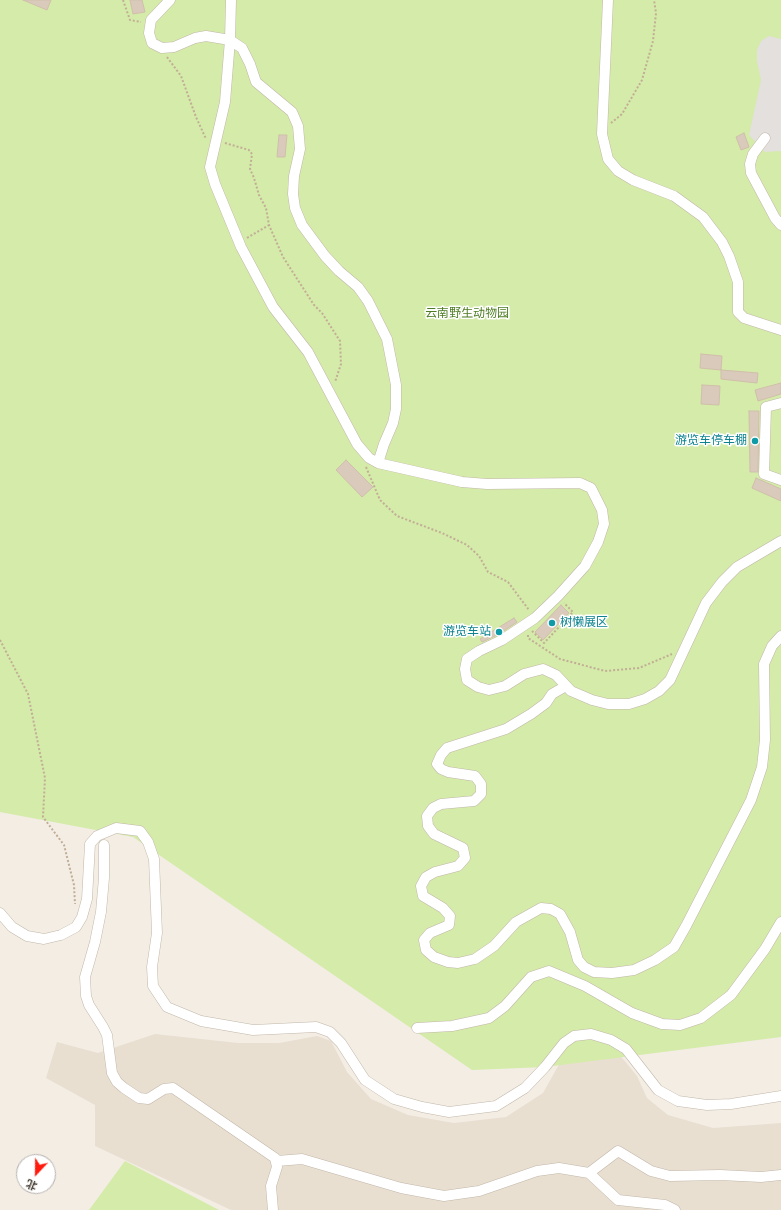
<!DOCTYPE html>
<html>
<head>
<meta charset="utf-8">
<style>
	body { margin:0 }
	#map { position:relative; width:781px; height:1210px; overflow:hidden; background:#f3ede4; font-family:"Fira Sans Condensed","Noto Sans SC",sans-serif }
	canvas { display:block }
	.north { position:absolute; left:16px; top:1154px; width:40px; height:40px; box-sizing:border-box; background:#fff; border:1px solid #b5b1ad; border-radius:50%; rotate:202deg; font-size:11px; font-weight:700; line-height:16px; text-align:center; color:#463d33 }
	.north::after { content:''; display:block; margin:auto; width:14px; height:18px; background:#ff1c0f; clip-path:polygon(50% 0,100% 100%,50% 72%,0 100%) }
</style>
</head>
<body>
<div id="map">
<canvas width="781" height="1210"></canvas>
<div class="north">北</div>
</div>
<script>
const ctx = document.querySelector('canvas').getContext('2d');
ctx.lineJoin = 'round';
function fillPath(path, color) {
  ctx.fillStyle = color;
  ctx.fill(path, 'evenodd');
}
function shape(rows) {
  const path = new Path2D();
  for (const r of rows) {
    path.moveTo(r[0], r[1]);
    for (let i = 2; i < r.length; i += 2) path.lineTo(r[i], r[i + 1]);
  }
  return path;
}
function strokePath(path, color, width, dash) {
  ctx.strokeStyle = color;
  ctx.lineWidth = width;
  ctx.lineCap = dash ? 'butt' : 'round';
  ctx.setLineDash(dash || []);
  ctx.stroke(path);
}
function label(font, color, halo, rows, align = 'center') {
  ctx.font = font + ' "Fira Sans Condensed","Noto Sans SC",sans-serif';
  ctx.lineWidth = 3;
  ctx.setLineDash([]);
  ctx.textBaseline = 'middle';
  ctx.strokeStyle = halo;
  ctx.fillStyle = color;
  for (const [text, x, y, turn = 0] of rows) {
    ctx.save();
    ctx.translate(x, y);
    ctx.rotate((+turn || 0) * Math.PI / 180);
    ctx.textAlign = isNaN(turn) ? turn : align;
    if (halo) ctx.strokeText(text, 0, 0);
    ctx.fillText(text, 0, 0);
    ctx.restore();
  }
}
fillPath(shape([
	[155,1034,238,1043,279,1043,317,1036,331,1041,347,1072,371,1099,408,1115,454,1123,506,1117,543,1093,566,1052,619,1054,637,1076,647,1098,668,1115,713,1128,781,1123,781,1210,231,1210,95,1146,95,1105,46,1078,57,1042,98,1053]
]), '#e8dfd1');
fillPath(shape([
	[0,0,781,0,781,1037,545,1067,472,1070,133,837,0,812],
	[125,1161,219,1210,89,1210]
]), '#d4eba9');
fillPath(shape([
	[769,36,781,39,781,151,765,152,749,135,761,80,757,61,757,50,761,41]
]), '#e3e0dd');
const building = shape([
	[23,0,51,0,47,10,23,0],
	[130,0,142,0,145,12,133,14,130,0],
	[744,133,749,147,741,150,736,137,744,133],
	[279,135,287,135,285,157,277,157,279,135],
	[701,354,722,356,721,370,700,368,701,354],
	[721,370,758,373,757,383,721,379,721,370],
	[781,383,781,394,758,401,755,390,781,383],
	[702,385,720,386,719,405,701,404,702,385],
	[749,411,759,411,758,472,750,472,749,411],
	[346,460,373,487,362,497,336,470,346,460],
	[756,478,781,489,781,501,752,488,756,478],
	[561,605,569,613,543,640,535,632,561,605],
	[514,618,517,622,499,634,482,642,480,639,514,618]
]);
fillPath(building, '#d9cabb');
strokePath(building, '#d1bfab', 1);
const minor = shape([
	[170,0,151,20,149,33,152,43,162,48,174,47,195,38,206,36,230,40,242,48,250,64,256,82,292,112,298,126,300,149,294,176,293,194,295,208,302,225,325,256,339,271,358,287,368,301,387,339,396,385,396,409,393,423,384,444,378,463],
	[231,0,230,40,225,102,210,167,215,184,241,247,273,307,308,352,357,444,369,458,378,463,462,482,487,484,580,483,591,488,602,510,604,524,598,542,585,566,558,596,535,618,502,640,479,651,467,659,465,669,467,680,478,687,489,690,505,686,524,674,543,669,556,675,571,691,592,700,608,704,629,704,645,699,659,691,670,680,706,603,722,582,737,567,781,541],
	[608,0,602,134,608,159,618,171,633,180,674,196,703,217,722,242,729,256,738,282,738,312,744,318,781,330],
	[765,138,753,154,750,164,751,173,775,218,781,225],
	[781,403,766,407,764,474,781,480],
	[566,686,552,694,546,703,531,714,506,729,447,748,441,755,437,764,441,769,448,772,475,776,481,784,481,794,474,801,441,804,433,808,427,816,428,826,434,834,463,848,465,858,458,866,435,872,426,877,421,886,423,896,443,908,450,916,449,925,430,933,424,940,426,950,434,957,448,962,458,963,475,959,494,946,516,922,541,908,551,909,560,914,570,932,578,960,584,967,594,972,612,973,634,970,655,960,674,947,686,926,751,800,762,767,765,740,764,664,772,646,781,636],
	[104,845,104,878,101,912,95,942,85,977,86,996,89,1005,103,1027,107,1035,112,1073,117,1082,124,1088,139,1098,148,1099,164,1089,173,1088,275,1158,277,1167,271,1186,273,1210],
	[0,913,12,927,27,936,44,939,61,935,76,927,82,917,87,899,90,844,97,836,116,828,140,831,148,842,154,859,157,933,152,967,153,986,167,1007,201,1021,253,1030,316,1027,330,1032,341,1043,365,1080,394,1099,422,1107,449,1112,496,1106,525,1088,545,1067,564,1043,574,1036,591,1034,611,1040,626,1049,658,1090,678,1101,707,1105,731,1104,781,1096],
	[417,1028,452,1026,489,1018,505,1006,531,977,549,971,585,986,632,1013,662,1024,680,1025,701,1018,731,995,765,949,781,922],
	[275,1158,277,1161,302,1159,401,1188,444,1196,479,1191,537,1171,559,1168,589,1173,618,1200,665,1205,675,1210],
	[589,1173,618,1151,651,1171,670,1176,720,1175,761,1177,781,1175]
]);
strokePath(minor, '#c2b7a9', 11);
strokePath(shape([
	[123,0,130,20,141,22],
	[167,57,181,76,196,117,206,139],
	[611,123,622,114,642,80,653,41,656,13,654,0],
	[225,143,249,150,252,154,250,169,254,178,259,195,266,208,269,225,283,257,314,305,322,313,340,341,341,364,335,382],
	[247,238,269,225],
	[366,467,380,500,397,516,442,533,467,545,479,556,488,572,508,582,529,610],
	[532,631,544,643,573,612,564,603],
	[528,635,528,638,560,659,605,671,639,668,672,654],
	[0,640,28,694,45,778,43,817,64,845,74,885,75,904]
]), '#c2ae96', 2, [2, 2]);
strokePath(minor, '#fff', 10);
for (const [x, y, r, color] of [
	[755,441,4,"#0f9aa8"],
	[552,623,4,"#0f9aa8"],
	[499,632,4,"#0f9aa8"]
]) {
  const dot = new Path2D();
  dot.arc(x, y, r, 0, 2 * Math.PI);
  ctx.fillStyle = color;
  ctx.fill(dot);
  strokePath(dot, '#fff', 1.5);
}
label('12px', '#4d7c22', '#fff', [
	["云南野生动物园",467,314]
]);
label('12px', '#0d838f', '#fff', [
	["游览车停车棚",747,441],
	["树懒展区",560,623,"left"],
	["游览车站",491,632]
], 'right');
</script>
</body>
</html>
